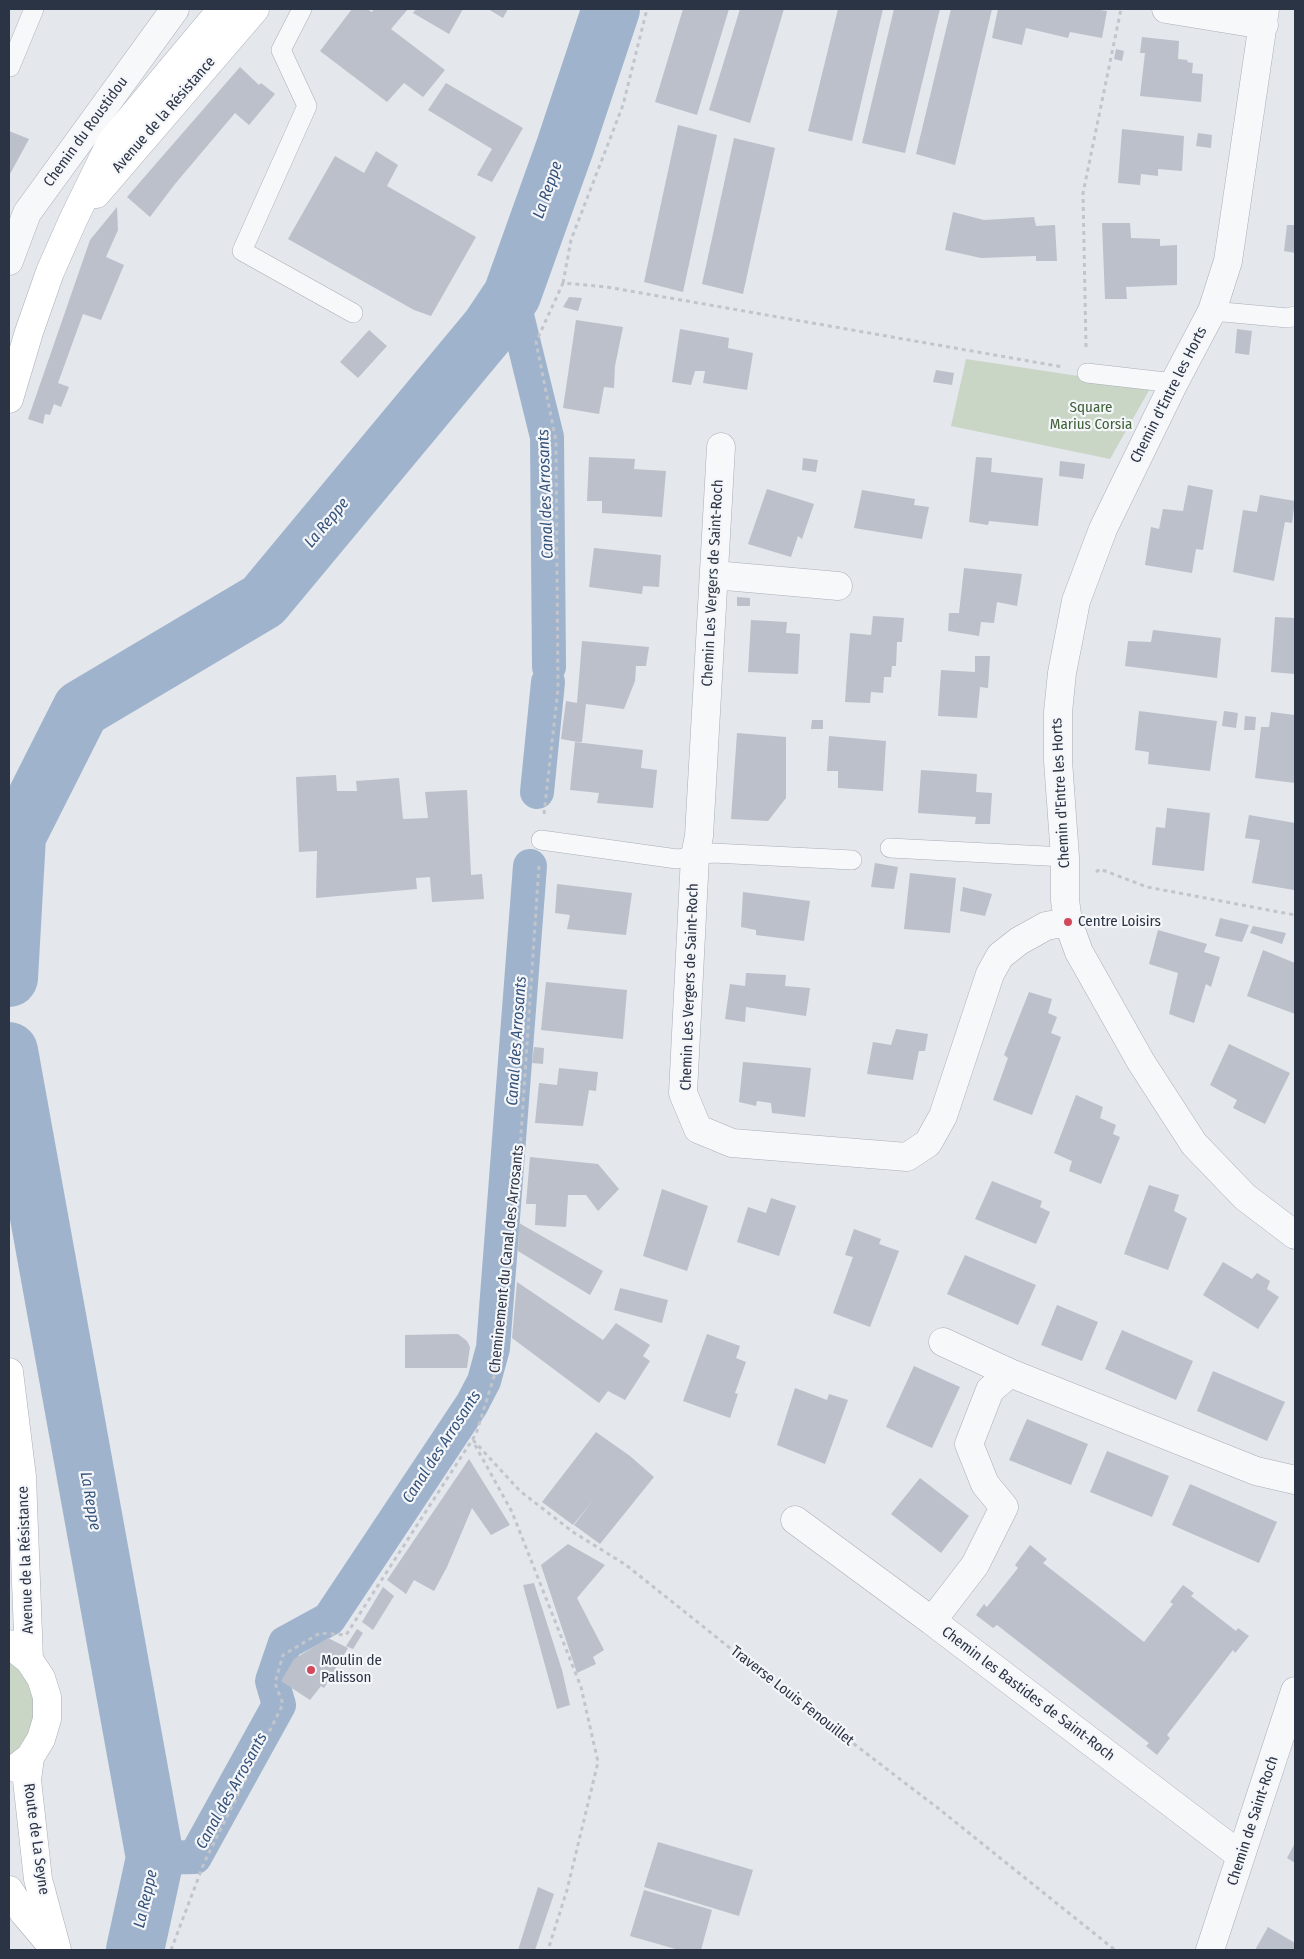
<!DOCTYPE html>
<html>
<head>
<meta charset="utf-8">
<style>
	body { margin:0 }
	#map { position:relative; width:1304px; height:1959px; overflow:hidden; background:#e4e7ec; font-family:"Fira Sans Condensed",sans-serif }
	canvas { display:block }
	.frame { position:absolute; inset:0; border:10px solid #2b3445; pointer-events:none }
</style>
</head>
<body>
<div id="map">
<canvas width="1304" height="1959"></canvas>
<div class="frame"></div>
</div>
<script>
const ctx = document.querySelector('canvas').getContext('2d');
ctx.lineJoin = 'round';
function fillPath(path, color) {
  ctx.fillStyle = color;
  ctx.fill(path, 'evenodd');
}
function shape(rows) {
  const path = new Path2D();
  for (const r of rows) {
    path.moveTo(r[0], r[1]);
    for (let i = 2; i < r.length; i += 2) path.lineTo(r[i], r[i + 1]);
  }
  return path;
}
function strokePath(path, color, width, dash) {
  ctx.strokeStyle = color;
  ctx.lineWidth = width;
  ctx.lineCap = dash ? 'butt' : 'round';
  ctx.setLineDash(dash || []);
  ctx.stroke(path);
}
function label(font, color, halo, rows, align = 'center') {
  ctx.font = font + ' "Fira Sans Condensed",sans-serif';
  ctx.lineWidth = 4.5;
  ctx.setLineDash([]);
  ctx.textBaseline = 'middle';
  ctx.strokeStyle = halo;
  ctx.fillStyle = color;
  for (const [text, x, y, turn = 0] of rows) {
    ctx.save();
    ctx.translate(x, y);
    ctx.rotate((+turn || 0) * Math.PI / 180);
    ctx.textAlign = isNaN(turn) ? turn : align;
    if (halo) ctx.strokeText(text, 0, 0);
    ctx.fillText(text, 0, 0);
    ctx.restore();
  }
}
fillPath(shape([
	[966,359,1151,387,1110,459,951,426],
	[9,1645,47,1697,9,1773]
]), '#c9d6c5');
strokePath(shape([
	[512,295,547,437,549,667],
	[537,792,548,682],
	[155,1858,195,1857,279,1705,272,1681,285,1643,329,1619,472,1404,484,1381,493,1348,530,866]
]), '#9fb4cc', 34);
strokePath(shape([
	[9,978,17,836,81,709,263,601,490,328,512,295,565,147,611,9],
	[9,1051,155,1858,135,1950]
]), '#9fb4cc', 58);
fillPath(shape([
	[352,9,367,9,372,12,374,9,408,9,391,29,445,70,423,97,404,83,387,102,320,51],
	[416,9,463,9,449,34,413,13],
	[488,9,508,9,503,18],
	[683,9,729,9,697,115,655,102],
	[740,9,784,9,750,123,709,110],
	[838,9,883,9,852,141,808,131],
	[894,9,940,9,905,153,862,143],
	[951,9,992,9,955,165,916,154],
	[998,9,1093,9,1107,11,1102,38,1070,32,1068,38,1026,28,1022,45,992,38],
	[1142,37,1179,41,1178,59,1188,60,1187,62,1193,63,1192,73,1203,74,1201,102,1140,96,1145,53,1140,53],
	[1116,49,1124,51,1122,61,1114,59],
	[240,67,259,85,261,83,275,94,249,125,235,113,175,184,150,217,127,197],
	[446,83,523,128,492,182,477,175,492,149,428,110],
	[678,125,717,135,683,292,644,282],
	[1122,129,1184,136,1182,171,1158,169,1158,176,1141,174,1140,185,1118,183],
	[9,131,29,139,9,176],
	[1198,133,1212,135,1211,148,1196,146],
	[734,138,775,148,743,294,702,284],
	[376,151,398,165,387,186,476,237,431,316,414,310,288,239,335,156,364,173],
	[117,207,118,230,106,257,124,265,101,320,83,314,58,383,69,387,61,407,54,404,50,415,45,414,43,424,28,419,90,240],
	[953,212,984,220,1034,217,1036,226,1055,225,1057,261,1036,261,1036,256,981,258,945,250],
	[1102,223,1130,223,1131,238,1160,239,1160,246,1177,245,1177,285,1126,287,1127,299,1105,299],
	[1287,225,1295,225,1295,253,1284,251],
	[569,297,582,298,578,311,563,307],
	[576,320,623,327,615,366,614,388,604,387,599,414,563,408],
	[680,329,729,338,728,348,753,353,747,390,703,383,705,371,695,371,691,385,672,382],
	[1237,329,1252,331,1249,355,1235,353],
	[369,330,387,346,358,378,340,362],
	[936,370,954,373,952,385,933,382],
	[589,457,635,459,634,469,666,471,662,517,602,513,602,501,587,501],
	[976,457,992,458,991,472,1043,478,1038,526,989,521,988,525,969,522],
	[803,458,818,460,816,472,802,470],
	[1060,461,1085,464,1083,479,1059,476],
	[1188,485,1213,490,1203,550,1196,549,1192,573,1145,565,1151,527,1159,529,1163,509,1183,511],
	[767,489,814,504,802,539,798,536,791,557,748,544],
	[862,490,915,499,914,505,929,507,922,539,854,528],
	[1260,495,1295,501,1292,523,1285,522,1274,581,1233,572,1243,510,1257,512],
	[594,548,661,555,659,587,643,586,642,594,589,587],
	[964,568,1022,574,1017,606,997,602,994,623,981,622,979,636,948,631,949,613,959,613],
	[737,597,750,598,750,606,737,606],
	[873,616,904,618,902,642,897,642,896,666,892,666,891,677,884,677,883,693,871,692,870,703,845,702,850,633,871,635],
	[1275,617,1295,618,1295,674,1271,672],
	[751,620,787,622,786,633,800,634,798,674,748,672],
	[1153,630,1221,638,1217,678,1125,666,1128,641,1151,642],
	[582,641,649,647,646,666,636,666,635,681,624,709,586,704,582,742,578,742,561,739,566,701,577,703],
	[975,656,990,656,988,688,980,687,977,718,938,716,941,670,975,672],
	[1139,711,1217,721,1210,771,1148,764,1149,752,1135,750],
	[1224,711,1238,713,1236,728,1222,726],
	[1271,712,1295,715,1295,783,1255,778,1261,727,1269,727],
	[1245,716,1256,717,1255,730,1244,730],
	[812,720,823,720,823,729,811,729],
	[737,733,786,737,786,798,768,821,731,819],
	[829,736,886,741,883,791,838,788,838,771,827,771],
	[575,742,643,750,641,768,657,770,653,808,597,803,599,793,570,790],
	[921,770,977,774,976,792,992,793,990,824,975,824,976,817,918,813],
	[336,775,337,791,357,791,356,781,399,778,403,819,428,818,425,792,467,790,471,875,482,874,484,899,432,902,430,877,416,878,417,889,316,898,317,851,299,852,296,777],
	[1167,808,1210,813,1204,871,1152,865,1156,827,1165,828],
	[1249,815,1295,823,1294,890,1252,883,1260,840,1245,838],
	[875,863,898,867,894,889,871,887],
	[910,873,956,878,950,933,904,929],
	[557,884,632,893,626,935,567,929,570,915,555,913],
	[963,887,992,894,985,916,960,911],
	[743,892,810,901,804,941,756,935,756,930,741,927],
	[1220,918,1249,925,1242,942,1215,936],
	[1253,926,1286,933,1282,944,1250,933],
	[1158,930,1207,944,1204,952,1220,957,1211,987,1206,984,1194,1023,1169,1014,1178,973,1149,964],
	[1263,950,1295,963,1295,1014,1247,996],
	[746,973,786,975,785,986,810,988,806,1016,746,1007,745,1022,725,1019,730,984,745,986],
	[546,982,627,990,623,1039,541,1030],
	[1029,992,1052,999,1048,1013,1057,1017,1051,1033,1061,1037,1032,1115,993,1100,1008,1058,1004,1055],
	[896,1029,928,1034,925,1051,919,1051,913,1080,867,1074,873,1042,891,1045],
	[1229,1044,1290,1073,1265,1124,1233,1108,1237,1100,1210,1085],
	[534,1047,544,1048,543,1064,532,1063],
	[743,1062,811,1068,805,1117,772,1113,771,1103,757,1101,756,1106,739,1102],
	[559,1068,598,1072,596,1091,589,1090,583,1126,535,1123,539,1083,557,1085],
	[1076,1095,1103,1107,1100,1118,1116,1125,1113,1134,1120,1137,1101,1184,1069,1171,1072,1161,1054,1153],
	[530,1157,598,1164,619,1189,598,1211,586,1195,568,1195,566,1227,535,1225,536,1204,526,1204],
	[992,1181,1042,1201,1040,1207,1050,1212,1036,1244,975,1219],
	[1149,1185,1179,1195,1174,1211,1187,1218,1168,1270,1124,1254],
	[662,1189,708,1206,687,1271,643,1256],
	[771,1198,796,1206,779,1256,737,1242,748,1207,766,1213],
	[519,1223,603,1271,590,1295,518,1251],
	[854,1229,881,1239,879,1244,899,1251,870,1327,833,1313,853,1257,845,1255],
	[965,1255,1036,1285,1018,1325,947,1294],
	[1223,1262,1252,1279,1257,1273,1270,1281,1267,1289,1279,1297,1258,1329,1203,1295],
	[517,1282,603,1340,616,1323,650,1345,643,1356,650,1361,625,1400,608,1391,599,1403,512,1338],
	[620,1288,668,1300,662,1323,614,1310],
	[1057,1305,1098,1322,1082,1361,1041,1345],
	[1122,1330,1193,1361,1176,1400,1105,1369],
	[454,1334,458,1334,467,1341,470,1347,467,1368,405,1368,405,1335],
	[707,1334,740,1346,736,1358,746,1362,735,1393,738,1394,730,1418,683,1401],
	[914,1366,960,1387,932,1448,886,1427],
	[1213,1371,1285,1402,1267,1441,1197,1411],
	[795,1388,827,1400,829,1394,848,1400,825,1464,777,1445],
	[1027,1419,1088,1444,1071,1485,1009,1460],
	[596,1432,630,1456,654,1477,600,1544,574,1525,594,1499,573,1525,542,1502],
	[1107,1451,1169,1476,1152,1517,1090,1492],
	[469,1459,510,1525,491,1535,472,1508,447,1567,434,1591,414,1580,406,1594,387,1580],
	[920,1478,969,1516,941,1553,891,1514],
	[1190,1484,1277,1522,1259,1563,1172,1525],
	[568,1544,605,1565,577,1598,604,1650,593,1657,596,1664,577,1673,541,1565],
	[1030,1545,1047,1559,1043,1563,1144,1642,1173,1604,1170,1602,1183,1585,1194,1593,1191,1596,1236,1631,1238,1628,1249,1636,1235,1653,1233,1650,1167,1735,1170,1738,1157,1755,1146,1746,1149,1743,1069,1681,997,1625,993,1628,976,1615,984,1604,987,1607,1018,1568,1015,1565],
	[534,1583,562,1670,570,1705,557,1709,523,1585],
	[383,1587,394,1596,373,1630,362,1622],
	[357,1629,363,1633,353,1649,346,1646],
	[328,1638,348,1648,324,1688,321,1686,310,1700,281,1681,294,1659],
	[658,1842,753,1870,739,1916,644,1887],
	[1295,1843,1295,1863,1287,1858],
	[538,1887,554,1894,535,1950,518,1950],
	[644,1890,712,1910,701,1950,679,1950,630,1936],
	[1268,1927,1295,1943,1295,1950,1255,1950]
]), '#bbc0ca');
const service = shape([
	[302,9,281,50,307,106,242,251,353,313],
	[10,67,34,9],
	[1212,311,1288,318,1295,316],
	[1087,373,1174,383],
	[541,840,677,859,713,853,852,860],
	[890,848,1065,857]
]);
const minor = shape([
	[1166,9,1264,25],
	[1265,9,1228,261,1212,311,1174,383,1103,529,1076,601,1062,673,1058,712,1058,761,1065,857,1065,900,1068,922,1079,952,1141,1062,1194,1144,1245,1197,1295,1235],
	[9,261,27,213,175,9],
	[721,447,699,836,695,856,683,1093,698,1129,732,1143,907,1157,928,1143,943,1116,990,974,1000,956,1019,941,1046,926,1068,922],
	[714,575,838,586],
	[943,1342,1010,1373],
	[795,1520,932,1621],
	[1241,1856,932,1621,975,1565,1004,1507,985,1484,969,1444,990,1390,1010,1373,1256,1471,1295,1480],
	[1210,1950,1295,1691]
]);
const secondary = shape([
	[96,194,255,9],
	[9,399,29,332,50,272,73,220,111,142,222,9],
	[9,1372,22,1477,29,1660],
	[9,1644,29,1660,41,1678,47,1697,47,1719,41,1739,30,1757,16,1768],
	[30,1757,27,1780,38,1879,57,1950],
	[9,1890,24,1913,52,1946]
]);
strokePath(service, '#a9aeb7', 20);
strokePath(minor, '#a9aeb7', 29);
strokePath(secondary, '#a9aeb7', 29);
strokePath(shape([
	[563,283,571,240,623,105,647,9],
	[1086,347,1083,193,1121,9],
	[544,814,558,689,556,441,536,342,563,283,607,287,1063,367],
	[1096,872,1100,869,1147,887,1295,915],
	[473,1440,520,1491,573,1532,626,1565,760,1672,939,1809,1115,1950],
	[475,1445,512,1512,581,1687,598,1762,567,1890,548,1950],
	[171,1950,204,1863,283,1704,275,1683,283,1655,320,1633,346,1635,476,1434,498,1364,516,1210,539,865]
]), '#c2c5cb', 3, [4, 4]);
strokePath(service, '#f7f8fa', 19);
strokePath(minor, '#f7f8fa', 28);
strokePath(secondary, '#fff', 28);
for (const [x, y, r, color] of [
	[1068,922,5,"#d1495b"],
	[311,1670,5,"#d1495b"]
]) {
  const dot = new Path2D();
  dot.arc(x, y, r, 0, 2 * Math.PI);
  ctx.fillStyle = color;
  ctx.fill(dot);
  strokePath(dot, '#f4f6f9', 2);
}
label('15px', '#2b3445', '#f4f6f9', [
	["Avenue de la Résistance",164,115,-49],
	["Chemin du Roustidou",86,132,-54],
	["Chemin d'Entre les Horts",1169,395,-63],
	["Chemin Les Vergers de Saint-Roch",713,583,-87],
	["Chemin d'Entre les Horts",1061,793,-93],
	["Chemin Les Vergers de Saint-Roch",690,987,-88],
	["Cheminement du Canal des Arrosants",507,1259,-84],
	["Avenue de la Résistance",26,1560,-92],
	["Chemin les Bastides de Saint-Roch",1028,1694,37],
	["Traverse Louis Fenouillet",792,1696,38],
	["Chemin de Saint-Roch",1253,1821,-72],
	["Route de La Seyne",36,1839,82]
]);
label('15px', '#3f6138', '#f4f6f9', [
	["Square",1091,408],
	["Marius Corsia",1091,425]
]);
label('15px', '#2b3445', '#f4f6f9', [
	["Centre Loisirs",1078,922],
	["Moulin de",321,1661],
	["Palisson",321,1678]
], 'left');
label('italic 16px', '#34527a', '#f4f6f9', [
	["La Reppe",548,190,-71],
	["Canal des Arrosants",546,494,-92],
	["La Reppe",327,523,-50],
	["Canal des Arrosants",517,1041,-86],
	["Canal des Arrosants",442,1447,-57],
	["La Reppe",90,1501,80],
	["Canal des Arrosants",232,1791,-61],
	["La Reppe",146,1899,-77]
]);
</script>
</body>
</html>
